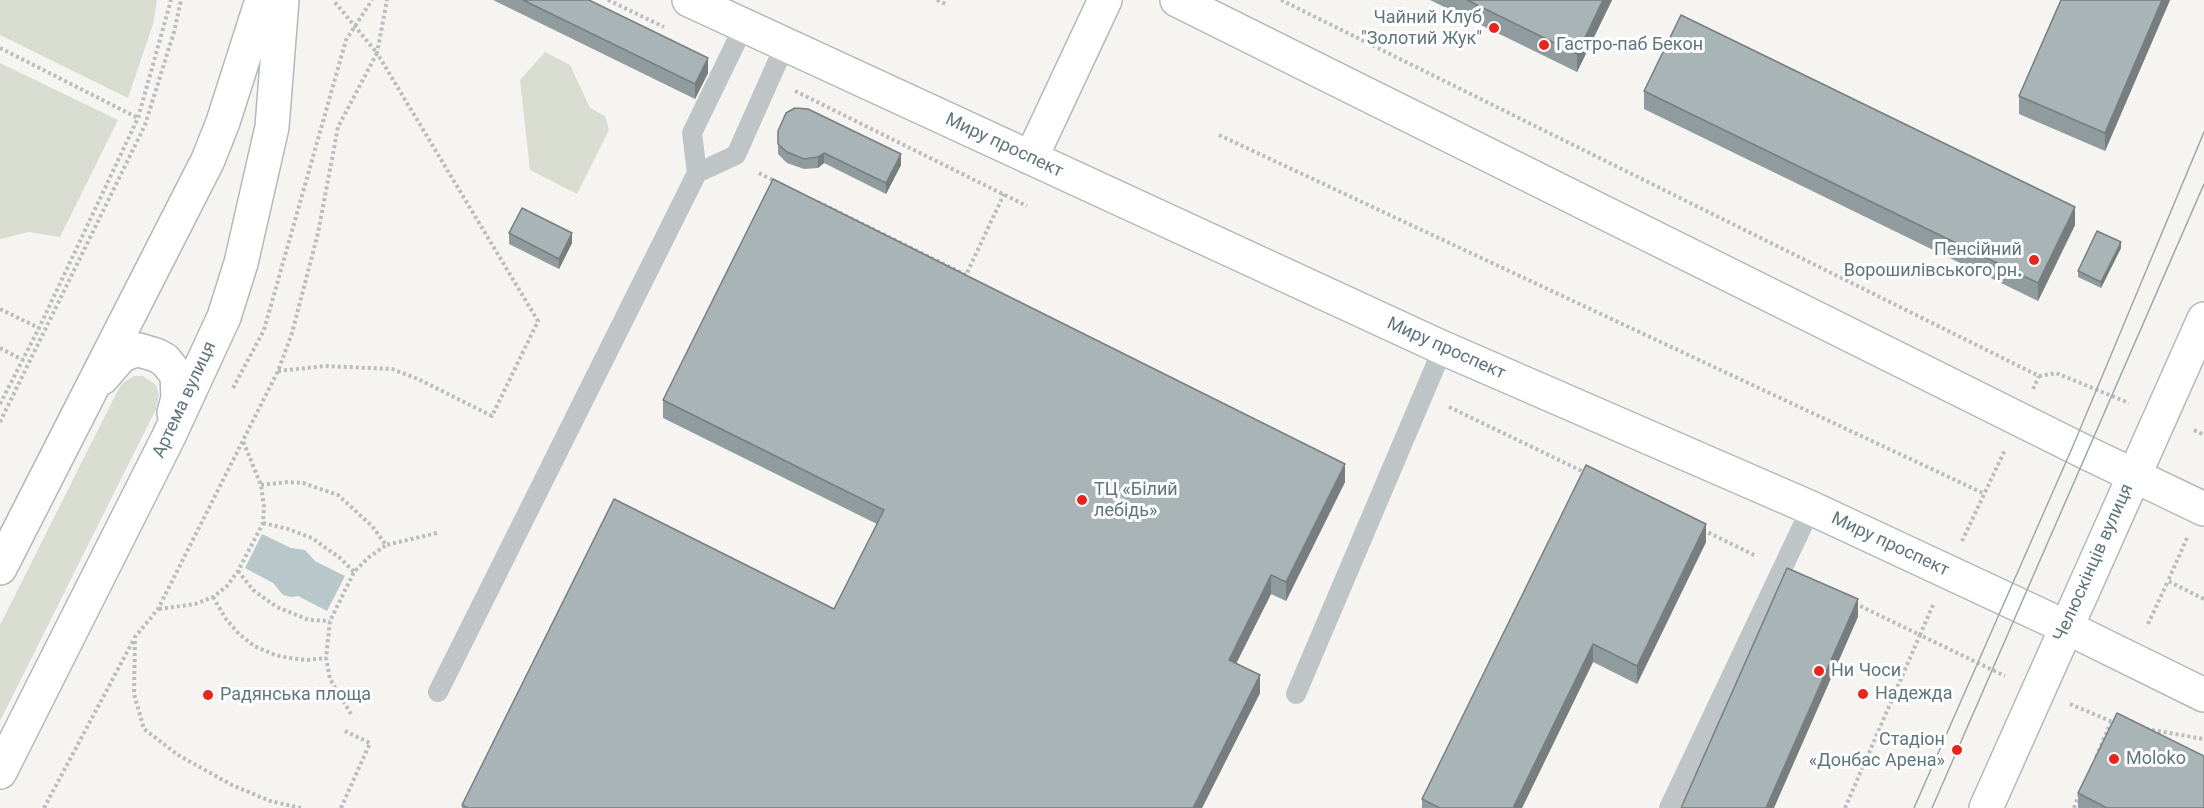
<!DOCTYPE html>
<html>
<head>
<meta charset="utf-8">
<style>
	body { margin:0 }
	canvas { display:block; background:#f5f4f1 }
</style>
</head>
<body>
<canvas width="2204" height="808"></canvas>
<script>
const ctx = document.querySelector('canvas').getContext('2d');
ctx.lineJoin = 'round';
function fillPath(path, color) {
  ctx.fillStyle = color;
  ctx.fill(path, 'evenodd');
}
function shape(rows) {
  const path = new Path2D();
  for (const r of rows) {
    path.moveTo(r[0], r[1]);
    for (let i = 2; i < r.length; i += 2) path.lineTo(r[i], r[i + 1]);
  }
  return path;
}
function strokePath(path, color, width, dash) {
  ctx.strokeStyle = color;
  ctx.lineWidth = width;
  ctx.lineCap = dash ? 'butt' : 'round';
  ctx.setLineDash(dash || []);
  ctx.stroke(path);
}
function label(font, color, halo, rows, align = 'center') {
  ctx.font = font + ' Roboto,sans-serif';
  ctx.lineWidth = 6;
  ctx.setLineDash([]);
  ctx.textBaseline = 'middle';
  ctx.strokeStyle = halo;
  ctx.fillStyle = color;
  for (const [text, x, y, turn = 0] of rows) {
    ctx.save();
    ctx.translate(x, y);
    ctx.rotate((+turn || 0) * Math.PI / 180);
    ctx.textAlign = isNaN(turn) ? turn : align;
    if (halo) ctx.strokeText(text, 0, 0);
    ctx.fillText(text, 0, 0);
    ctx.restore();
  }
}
fillPath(shape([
	[0,0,157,0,153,24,128,98,0,35],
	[545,52,570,65,590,108,605,116,609,130,577,194,530,170,520,80],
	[0,63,118,120,60,237,29,232,0,239],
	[134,376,143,376,156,385,159,395,156,409,0,721,0,625,118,390,123,383]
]), '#d8dcd1');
fillPath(shape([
	[262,534,291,548,305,550,315,561,345,576,327,611,298,596,291,597,283,595,273,583,245,568]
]), '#b8c8ca');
const secondary = shape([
	[689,0,1443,348,1811,508,2066,627,2204,695],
	[1177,0,2087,453,2204,509],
	[1031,158,1105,0],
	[1986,808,2204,319]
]);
const primary = shape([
	[102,378,121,356,130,352,139,350,156,355,165,360,177,375,178,398,174,413],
	[0,568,208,160,223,122,262,0],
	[0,772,168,438,224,317,241,263,272,127,282,0]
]);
strokePath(secondary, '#b2babc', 36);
strokePath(primary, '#b3b9bb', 36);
strokePath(shape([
	[608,0,664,27],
	[937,0,948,5],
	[1281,0,2039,376,2056,373,2129,403],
	[0,48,138,118],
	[795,91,1027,206],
	[1219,135,1985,494],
	[759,173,776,182],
	[818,202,966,275,1004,194],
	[0,309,39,328],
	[0,348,23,360],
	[278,371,325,366,392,369,418,379,492,416,538,321,377,53,387,0],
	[233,388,264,330,346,40,372,0],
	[2033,389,2039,376],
	[0,404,39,328,138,118,171,0],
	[1449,407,1586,473],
	[0,422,145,125,174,32,181,0],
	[2194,430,2204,435],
	[261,485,288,482,303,483,338,495,372,526,386,545,437,533],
	[263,523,288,529,312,538,340,558,354,572],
	[1703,530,1756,556],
	[2187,538,2168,581,2204,599],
	[1962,541,2005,450],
	[238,571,253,590,277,607,309,620,330,621],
	[213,597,226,619,239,634,254,646,275,655,289,658,307,660,326,658],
	[1933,605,1920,635,2005,676],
	[159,609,195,604,213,597,227,586,238,571,263,523,264,507,261,485,243,441],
	[2148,624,2168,581],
	[2070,704,2115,723],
	[351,714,330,679,326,658,330,621,354,572,368,558,386,545],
	[2146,729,2204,739],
	[2096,757,2111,722],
	[44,808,134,639],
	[301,808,270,801,232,785,178,755,144,729,134,694,135,637,158,609,278,371,292,333,318,233,338,127,377,53,333,0],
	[341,808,370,743,343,730],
	[1845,808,1920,635,1854,603],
	[2074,808,2079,795]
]), '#b9bdbf', 4, [3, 3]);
strokePath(shape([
	[697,173,736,155,785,45],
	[438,692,697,173,692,133,744,26],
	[1296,694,1443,348],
	[1669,808,1811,508]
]), '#bfc5c7', 20);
strokePath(secondary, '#fff', 33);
strokePath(primary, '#fff', 33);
strokePath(shape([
	[1914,808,2073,446,2204,132],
	[1932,808,2204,184]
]), '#9ea8ab', 1.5);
fillPath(shape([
	[493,0,589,0,708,73,695,99],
	[1430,0,1612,0,1577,72],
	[2061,0,2170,0,2105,151,2019,114,2019,96],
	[1644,91,2075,225,2038,301,1644,109],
	[778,131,901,165,886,194,824,163,818,168,804,169,787,163,778,154],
	[509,233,572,243,559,269,509,244],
	[2121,248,2101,288,2078,277,2078,271],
	[663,400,1345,482,1286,601,1271,594,1236,663,1260,693,1202,808,462,808,462,805,834,609,877,524,663,418],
	[1706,542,1637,684,1593,662,1522,808,1422,808,1422,799],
	[2078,793,2204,808,2078,808]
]), '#909b9d');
fillPath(shape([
	[1603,0,1612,0,1577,72,1577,54],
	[2162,0,2170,0,2105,151,2105,133],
	[708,58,708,73,695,99,695,84],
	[824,153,824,163,818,168,818,157],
	[901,154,901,165,886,194,886,183],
	[2075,207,2075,225,2038,301,2038,283],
	[572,233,572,243,559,269,559,259],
	[2121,242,2121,248,2101,288,2101,282],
	[1345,464,1345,482,1286,601,1286,582],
	[1706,524,1706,542,1637,684,1637,666],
	[1271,575,1271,594,1229,678,1229,660],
	[1858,599,1858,617,1774,808,1766,808],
	[1593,644,1593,662,1522,808,1513,808],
	[1260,675,1260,693,1202,808,1193,808]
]), '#767e7f');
const building = shape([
	[523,0,589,0,708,58,695,84,523,0],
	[1467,0,1603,0,1577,54,1467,0],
	[2061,0,2162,0,2105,133,2019,96,2061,0],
	[1681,15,2075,207,2038,283,1644,91,1681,15],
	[795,108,808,109,901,154,886,183,824,153,818,157,804,159,787,152,778,144,778,131,786,113,795,108],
	[773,179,1345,464,1286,582,1271,575,1229,660,1260,675,1193,808,468,808,462,805,614,499,834,609,884,510,663,400,773,179],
	[522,208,572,233,559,259,509,233,522,208],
	[2097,231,2121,242,2101,282,2078,271,2097,231],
	[1586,465,1706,524,1637,666,1593,644,1513,808,1440,808,1422,799,1586,465],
	[1787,568,1858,599,1766,808,1681,808,1787,568],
	[2117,713,2204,756,2204,808,2107,808,2078,793,2117,713]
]);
fillPath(building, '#a8b4b6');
strokePath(building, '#767e7f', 1.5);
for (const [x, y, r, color] of [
	[1494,28,6,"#ec231a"],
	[1544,45,6,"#ec231a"],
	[2034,260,6,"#ec231a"],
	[1082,500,6,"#ec231a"],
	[1819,671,6,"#ec231a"],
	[1863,694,6,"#ec231a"],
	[208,695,6,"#ec231a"],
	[1957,750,6,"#ec231a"],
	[2114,759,6,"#ec231a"]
]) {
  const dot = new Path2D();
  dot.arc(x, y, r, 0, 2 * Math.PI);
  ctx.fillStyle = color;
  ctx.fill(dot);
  strokePath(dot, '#fff', 2);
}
label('18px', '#5e767d', '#fff', [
	["Чайний Клуб",1482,18,"right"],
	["\"Золотий Жук\"",1482,39,"right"],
	["Гастро-паб Бекон",1556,45],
	["Пенсійний",2022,250,"right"],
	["Ворошилівського рн.",2022,271,"right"],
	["ТЦ «Білий",1094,490],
	["лебідь»",1094,511],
	["Ни Чоси",1831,671],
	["Надежда",1875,694],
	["Радянська площа",220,695],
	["Стадіон",1945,740,"right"],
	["«Донбас Арена»",1945,761,"right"],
	["Moloko",2126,759]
], 'left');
label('18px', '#5e767d', '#fff', [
	["Миру проспект",1004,146,25],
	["Миру проспект",1446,349,24],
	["Артема вулиця",185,400,-65],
	["Миру проспект",1890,545,25],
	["Челюскінців вулиця",2094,563,-66]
]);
</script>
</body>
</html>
